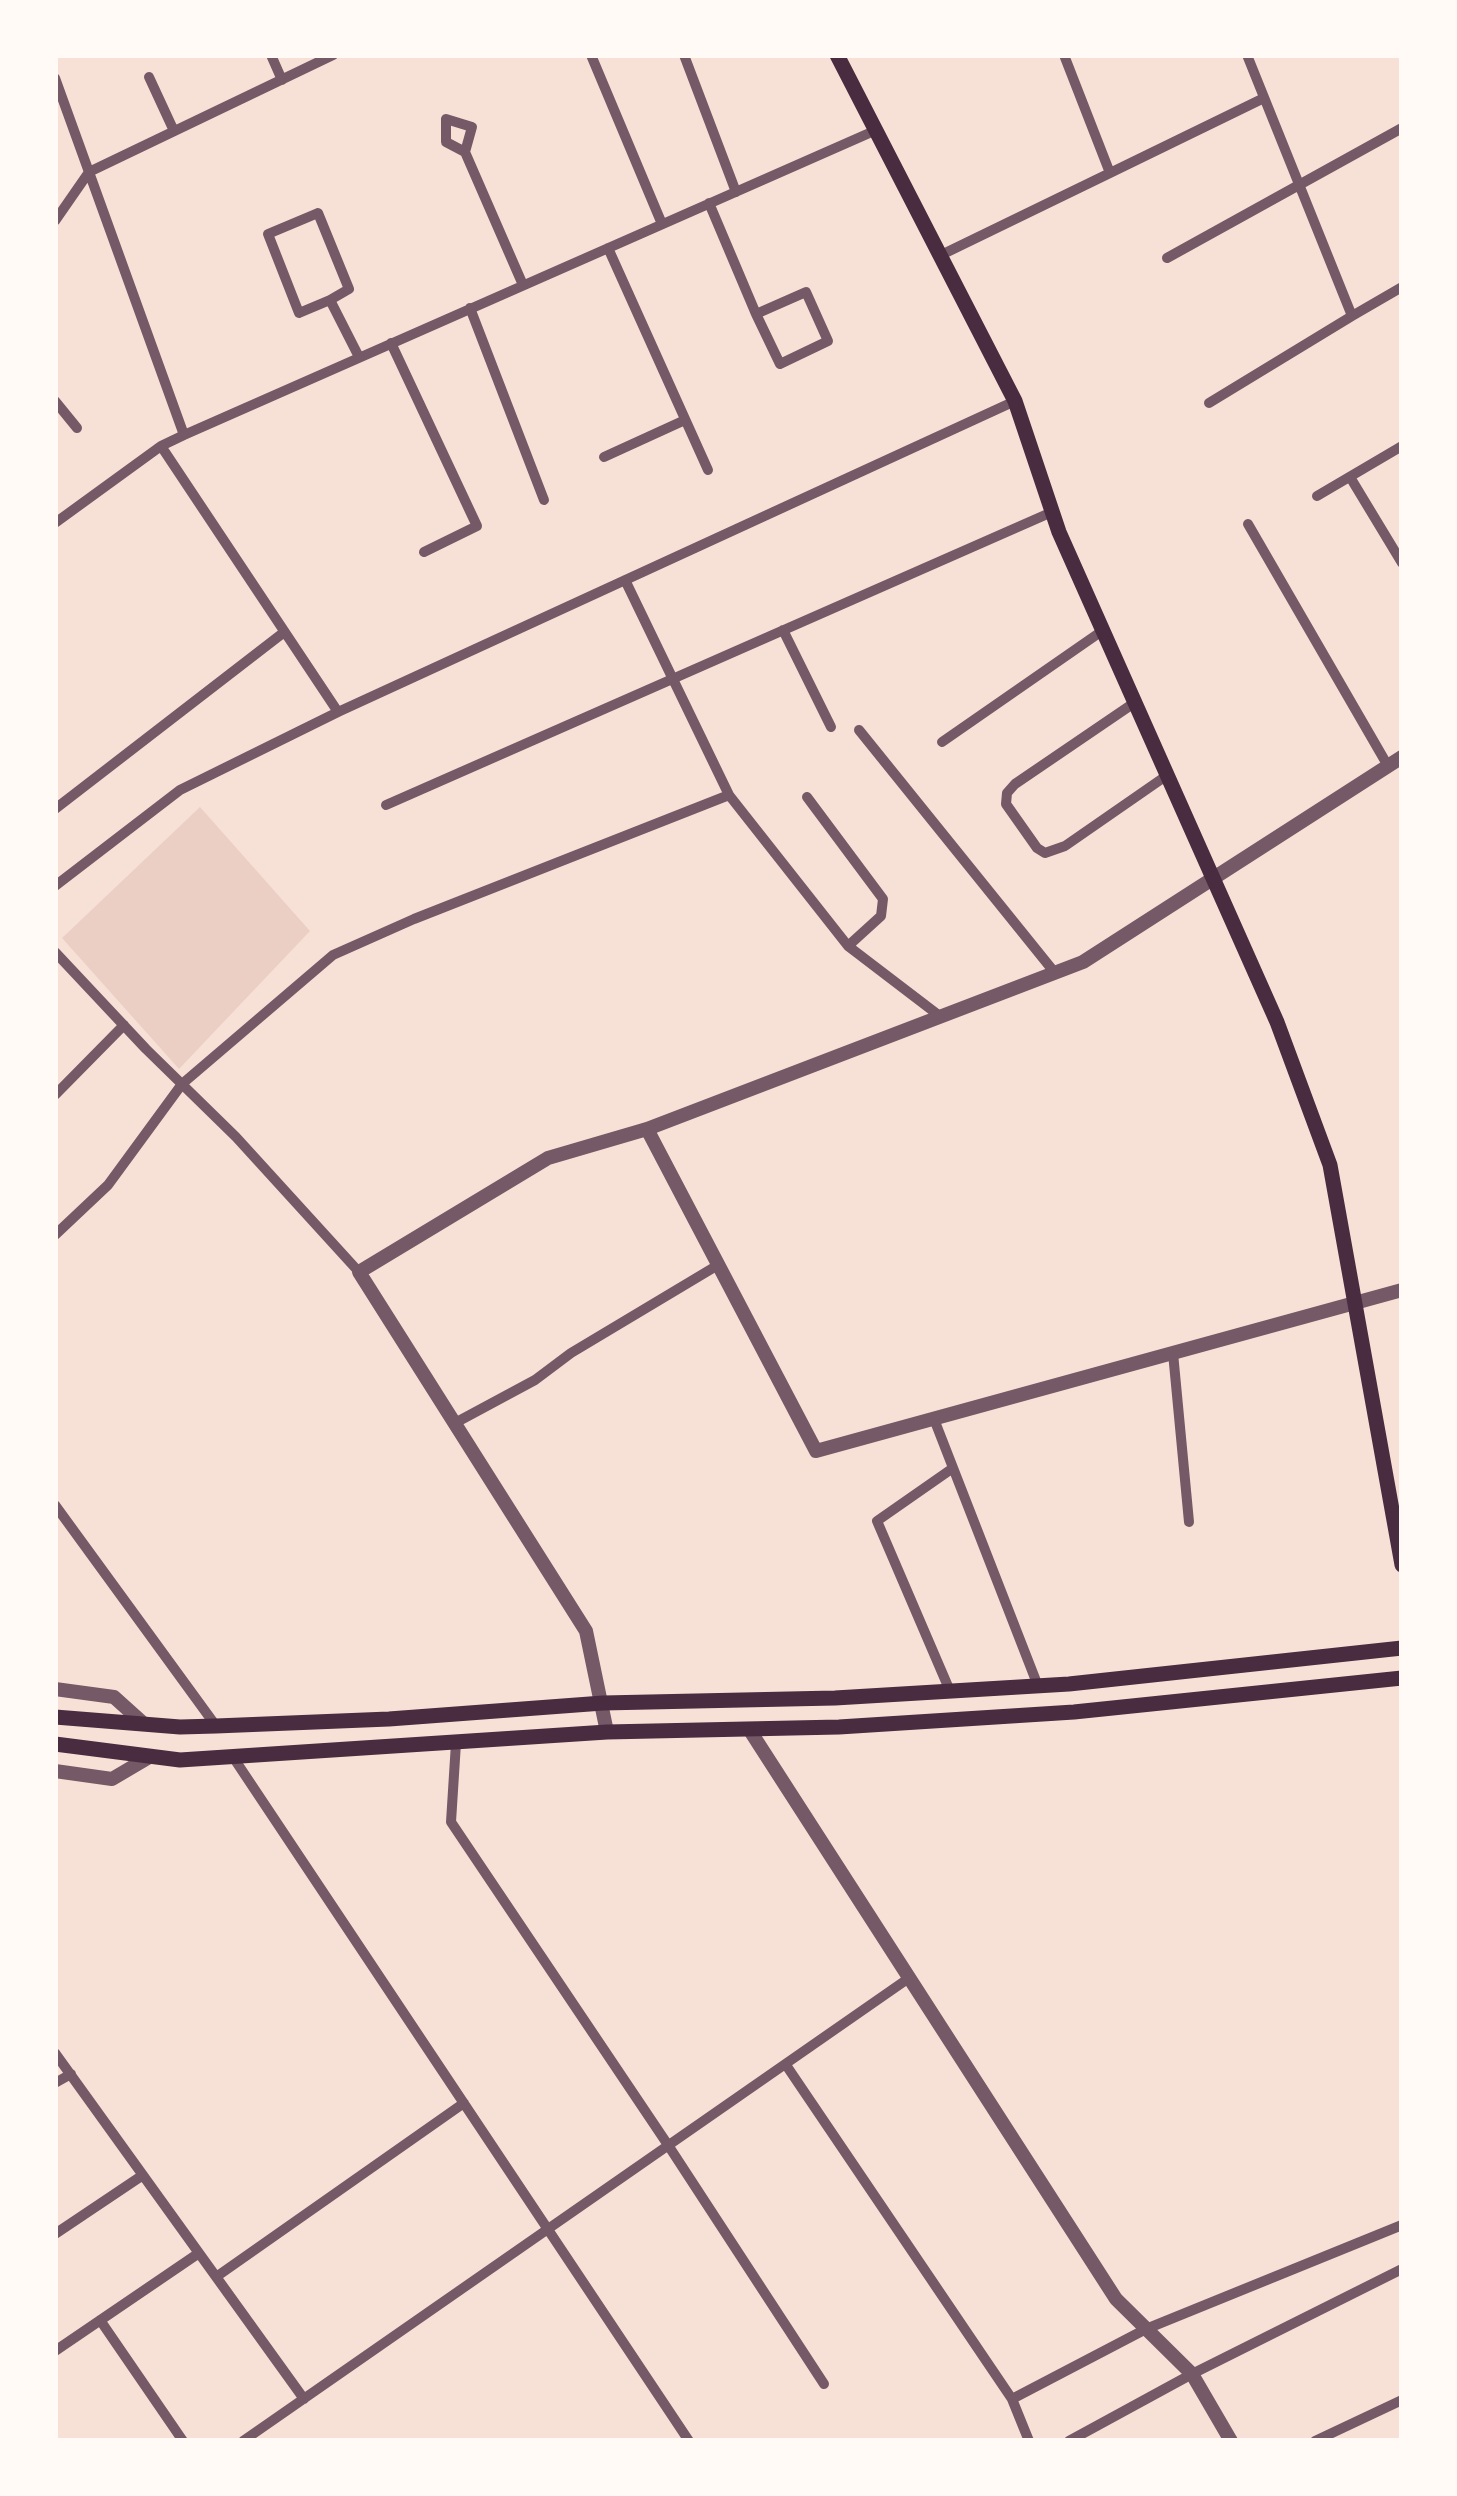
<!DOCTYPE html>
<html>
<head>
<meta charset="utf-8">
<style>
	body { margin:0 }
	#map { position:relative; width:1457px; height:2496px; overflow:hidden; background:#f7e1d7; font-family:"Nunito Sans",sans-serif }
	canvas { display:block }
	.frame { position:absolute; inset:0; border:58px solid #fffaf5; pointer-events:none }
</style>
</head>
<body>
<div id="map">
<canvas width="1457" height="2496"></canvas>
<div class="frame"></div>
</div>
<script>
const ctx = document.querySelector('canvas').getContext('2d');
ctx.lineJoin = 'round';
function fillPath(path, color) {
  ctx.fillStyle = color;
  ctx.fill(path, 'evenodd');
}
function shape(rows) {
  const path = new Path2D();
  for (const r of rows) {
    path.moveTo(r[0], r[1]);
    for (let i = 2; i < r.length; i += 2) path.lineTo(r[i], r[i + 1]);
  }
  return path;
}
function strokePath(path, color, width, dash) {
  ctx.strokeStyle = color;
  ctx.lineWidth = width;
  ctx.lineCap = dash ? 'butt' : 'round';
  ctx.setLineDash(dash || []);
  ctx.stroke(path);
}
fillPath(shape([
	[200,807,310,931,179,1069,62,938]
]), '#ebcfc5');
strokePath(shape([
	[271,55,282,80],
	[591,55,662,224],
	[684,55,736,192],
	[1064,55,1110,173,1264,98],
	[149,77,174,131],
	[55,78,184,435,161,446,338,712,180,790,55,886],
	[465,152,472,127,446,119,446,142,465,152,523,285],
	[709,203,756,314,806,292,828,341,780,364,756,314],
	[55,221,89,172,333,55],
	[608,248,708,470],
	[939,256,1110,173],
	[1167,258,1402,128],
	[330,300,349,289,318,213,268,234,299,313,330,300,359,357],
	[470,308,544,500],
	[1352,316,1402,287],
	[391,343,477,526,424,552],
	[55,401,77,428],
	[1209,403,1352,316,1247,55],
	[184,435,874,131],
	[604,457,685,420],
	[1350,477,1402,563],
	[1317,496,1402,446],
	[55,523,161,446],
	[1248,524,1388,766],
	[625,580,729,795,848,946,941,1017],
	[783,630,831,727],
	[1134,703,1015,784,1007,793,1006,804,1037,848,1045,853,1065,846,1166,776],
	[338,712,1015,401],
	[859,730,1055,973],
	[942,742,1102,631],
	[807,797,883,899,881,916,848,946],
	[386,805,1052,512],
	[55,809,283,633],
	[55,952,146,1049,236,1137,359,1272],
	[55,1095,124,1025],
	[55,1235,108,1185,182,1084,333,955,414,919,729,795],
	[1173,1353,1189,1522],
	[934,1419,1038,1686],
	[455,1423,535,1380,571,1353,718,1265],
	[55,1505,216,1726],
	[950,1691,877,1521,953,1468],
	[456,1743,451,1822,668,2145,824,2384],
	[233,1757,689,2441],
	[55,2053,304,2399],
	[786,2065,1012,2399,1146,2329,1402,2225],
	[55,2083,71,2074],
	[55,2234,143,2175],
	[216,2277,464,2103],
	[100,2320,183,2441],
	[55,2351,199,2253],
	[1012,2399,1029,2441],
	[243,2441,909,1978],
	[1069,2441,1192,2374,1402,2269],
	[1315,2441,1402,2400]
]), '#755966', 10);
strokePath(shape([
	[647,1129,816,1451,1402,1290],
	[55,1689,114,1697,144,1724],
	[749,1729,1116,2299,1192,2374,1231,2441],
	[607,1732,586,1631,359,1272,548,1158,647,1129,1083,962,1402,757],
	[55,1771,112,1779,151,1756]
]), '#755966', 14);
strokePath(shape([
	[837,55,1015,401,1059,532,1277,1022,1330,1165,1402,1565],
	[55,1717,180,1727,216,1726,389,1719,603,1703,835,1698,1069,1684,1402,1648],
	[55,1744,180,1760,607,1732,839,1727,1074,1712,1402,1678]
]), '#4a2c40', 15);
</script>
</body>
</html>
